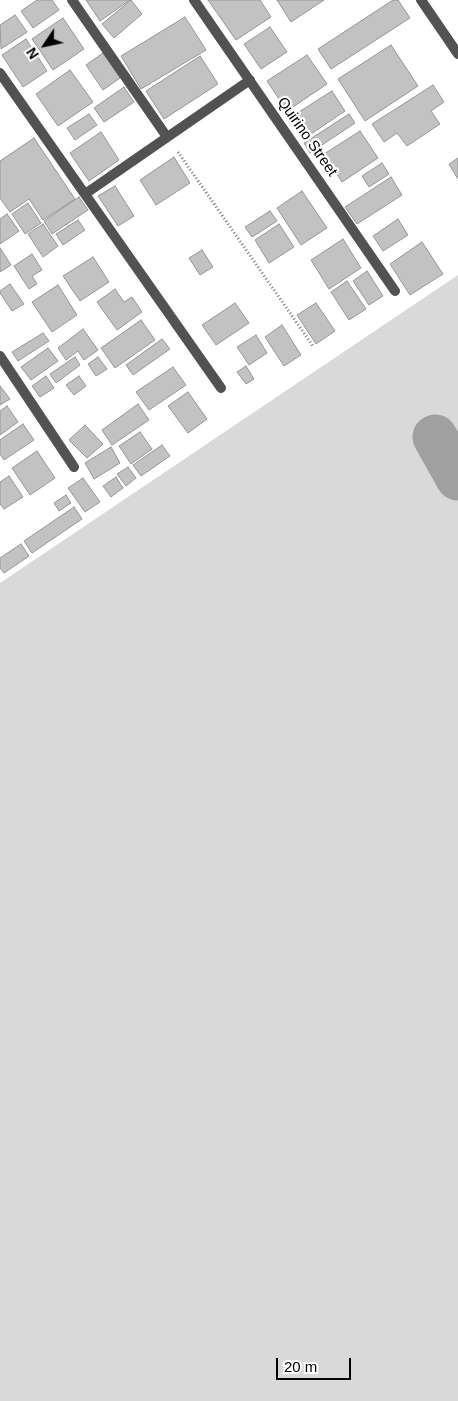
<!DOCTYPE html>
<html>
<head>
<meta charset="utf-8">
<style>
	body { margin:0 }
	#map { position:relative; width:458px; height:1401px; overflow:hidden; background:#fff; font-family:Arial,sans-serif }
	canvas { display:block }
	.north { position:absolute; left:20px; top:20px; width:50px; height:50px; -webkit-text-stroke:4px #fff; paint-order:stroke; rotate:236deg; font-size:14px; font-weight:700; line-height:20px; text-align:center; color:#000 }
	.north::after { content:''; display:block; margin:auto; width:18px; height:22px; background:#000; clip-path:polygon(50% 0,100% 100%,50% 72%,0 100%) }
	.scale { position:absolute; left:276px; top:1358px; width:75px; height:22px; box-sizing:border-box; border:2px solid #000; border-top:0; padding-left:6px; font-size:15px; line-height:18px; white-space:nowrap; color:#000; -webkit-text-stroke:4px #fff; paint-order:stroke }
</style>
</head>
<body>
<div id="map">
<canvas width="458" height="1401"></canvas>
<div class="north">N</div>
<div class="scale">20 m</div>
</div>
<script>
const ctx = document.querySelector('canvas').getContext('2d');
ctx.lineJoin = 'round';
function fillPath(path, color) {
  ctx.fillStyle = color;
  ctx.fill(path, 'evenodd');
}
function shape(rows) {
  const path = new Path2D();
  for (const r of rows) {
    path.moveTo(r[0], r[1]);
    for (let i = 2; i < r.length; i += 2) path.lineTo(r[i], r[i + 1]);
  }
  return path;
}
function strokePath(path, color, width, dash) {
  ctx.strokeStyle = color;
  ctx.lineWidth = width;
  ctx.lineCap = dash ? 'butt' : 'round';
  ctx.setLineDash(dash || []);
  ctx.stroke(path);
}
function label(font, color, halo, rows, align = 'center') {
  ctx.font = font + ' Arial,sans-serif';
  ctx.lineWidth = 4.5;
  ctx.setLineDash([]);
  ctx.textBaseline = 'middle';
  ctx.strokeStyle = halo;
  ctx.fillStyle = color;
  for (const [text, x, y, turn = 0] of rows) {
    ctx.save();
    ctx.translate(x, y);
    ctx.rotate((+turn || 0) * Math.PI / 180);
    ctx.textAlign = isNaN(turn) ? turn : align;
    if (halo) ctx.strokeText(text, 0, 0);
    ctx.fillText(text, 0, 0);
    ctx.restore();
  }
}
fillPath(shape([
	[458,275,458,1401,0,1401,0,583]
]), '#d9d9d9');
strokePath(shape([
	[435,437,458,478]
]), '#a0a0a0', 45);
const building = shape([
	[37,0,52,0,59,10,33,28,21,11,37,0],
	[86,0,130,0,100,21,86,0],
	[131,0,142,14,114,38,102,24,131,0],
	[208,0,260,0,271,17,236,40,208,0],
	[277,0,324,0,291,22,277,0],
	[393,0,398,0,410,18,331,69,318,49,393,0],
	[15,15,27,32,1,49,0,25,15,15],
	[185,17,206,50,141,89,121,56,185,17],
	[63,18,84,49,53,70,32,39,63,18],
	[270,27,287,52,261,69,244,44,270,27],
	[26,39,47,71,23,87,2,55,26,39],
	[391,45,418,86,365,121,338,79,391,45],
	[103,53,120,78,103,90,86,65,103,53],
	[307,55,327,84,287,111,267,81,307,55],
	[200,56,218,84,164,119,146,91,200,56],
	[70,70,93,102,58,126,36,94,70,70],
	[433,85,444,102,431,111,440,124,407,146,397,133,384,142,372,124,433,85],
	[124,87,134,102,104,122,94,108,124,87],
	[332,91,345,111,308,136,294,115,332,91],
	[89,114,97,125,75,140,67,128,89,114],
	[349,114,355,123,310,153,304,143,349,114],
	[360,131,378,158,342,182,324,154,360,131],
	[101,132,119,160,89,181,70,153,101,132],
	[34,138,75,199,43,220,29,199,10,212,0,198,0,161,34,138],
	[174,157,190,183,156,205,140,180,174,157],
	[458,158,458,179,449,164,458,158],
	[382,163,389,174,369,187,362,176,382,163],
	[391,177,402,195,357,224,345,207,391,177],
	[115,186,134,216,118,226,98,196,115,186],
	[302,191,327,228,301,245,277,208,302,191],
	[79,197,88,210,52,234,44,221,79,197],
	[28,203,41,223,25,234,12,214,28,203],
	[270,211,277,221,252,237,245,227,270,211],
	[7,214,19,231,0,244,0,219,7,214],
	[398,219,408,235,383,251,373,236,398,219],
	[78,220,85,230,63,245,56,234,78,220],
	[43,224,58,246,43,257,28,234,43,224],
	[279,224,294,247,269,263,255,240,279,224],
	[343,239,361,268,329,289,311,260,343,239],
	[422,242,443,274,410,295,390,264,422,242],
	[0,248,11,265,0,272,0,248],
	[202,250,213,267,200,275,189,258,202,250],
	[32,254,42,270,32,276,37,284,29,289,14,266,32,254],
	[93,257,109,282,80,301,63,276,93,257],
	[367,271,383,296,369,305,353,281,367,271],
	[347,281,366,309,349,320,331,292,347,281],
	[10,284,24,304,12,311,0,293,0,291,10,284],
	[58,285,77,315,52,332,32,302,58,285],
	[115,289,124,302,132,297,142,312,117,330,97,302,115,289],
	[235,303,249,323,216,345,202,325,235,303],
	[316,303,335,331,316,344,297,315,316,303],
	[141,320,155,340,115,368,101,348,141,320],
	[282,325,301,355,284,366,265,337,282,325],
	[83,329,98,350,84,360,78,351,66,360,58,348,83,329],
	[43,333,49,341,18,361,12,352,43,333],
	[256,335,267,353,249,365,237,347,256,335],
	[162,339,170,349,133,375,126,365,162,339],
	[48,348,58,361,31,380,21,367,48,348],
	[75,357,80,365,56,383,50,374,75,357],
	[98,357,107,369,96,376,88,364,98,357],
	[246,366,254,379,246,384,237,372,246,366],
	[173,367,186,385,149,410,136,392,173,367],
	[46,376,54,388,40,397,32,386,46,376],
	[79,376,86,386,74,395,66,385,79,376],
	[0,386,10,399,0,405,0,386],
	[188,392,207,419,188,433,168,406,188,392],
	[138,404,149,420,112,445,102,430,138,404],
	[7,406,18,422,0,435,0,411,7,406],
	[23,424,34,440,4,460,0,454,0,440,23,424],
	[85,425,103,444,87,458,69,440,85,425],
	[140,432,152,449,131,464,119,446,140,432],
	[162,445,170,456,141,476,133,465,162,445],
	[111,447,120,463,94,479,85,463,111,447],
	[37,451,55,478,30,495,12,468,37,451],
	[128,467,136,478,126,486,117,474,128,467],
	[9,476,23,497,4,509,0,504,0,482,9,476],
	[116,477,123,488,111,497,103,486,116,477],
	[83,478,100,502,85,512,68,488,83,478],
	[66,495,71,503,59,511,54,503,66,495],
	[74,507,82,519,32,553,24,541,74,507],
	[21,544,29,556,4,573,0,568,0,558,21,544]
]);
fillPath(building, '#c2c2c2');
strokePath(building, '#969696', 1);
strokePath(shape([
	[178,152,313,346]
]), '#747474', 3, [1, 2.5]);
strokePath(shape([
	[72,0,167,137],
	[194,0,395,291],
	[421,0,458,54],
	[0,73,221,388],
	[85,194,250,80],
	[0,356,74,467]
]), '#525252', 10);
label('15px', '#000', '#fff', [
	["Quirino Street",307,137,55]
]);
</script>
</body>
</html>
